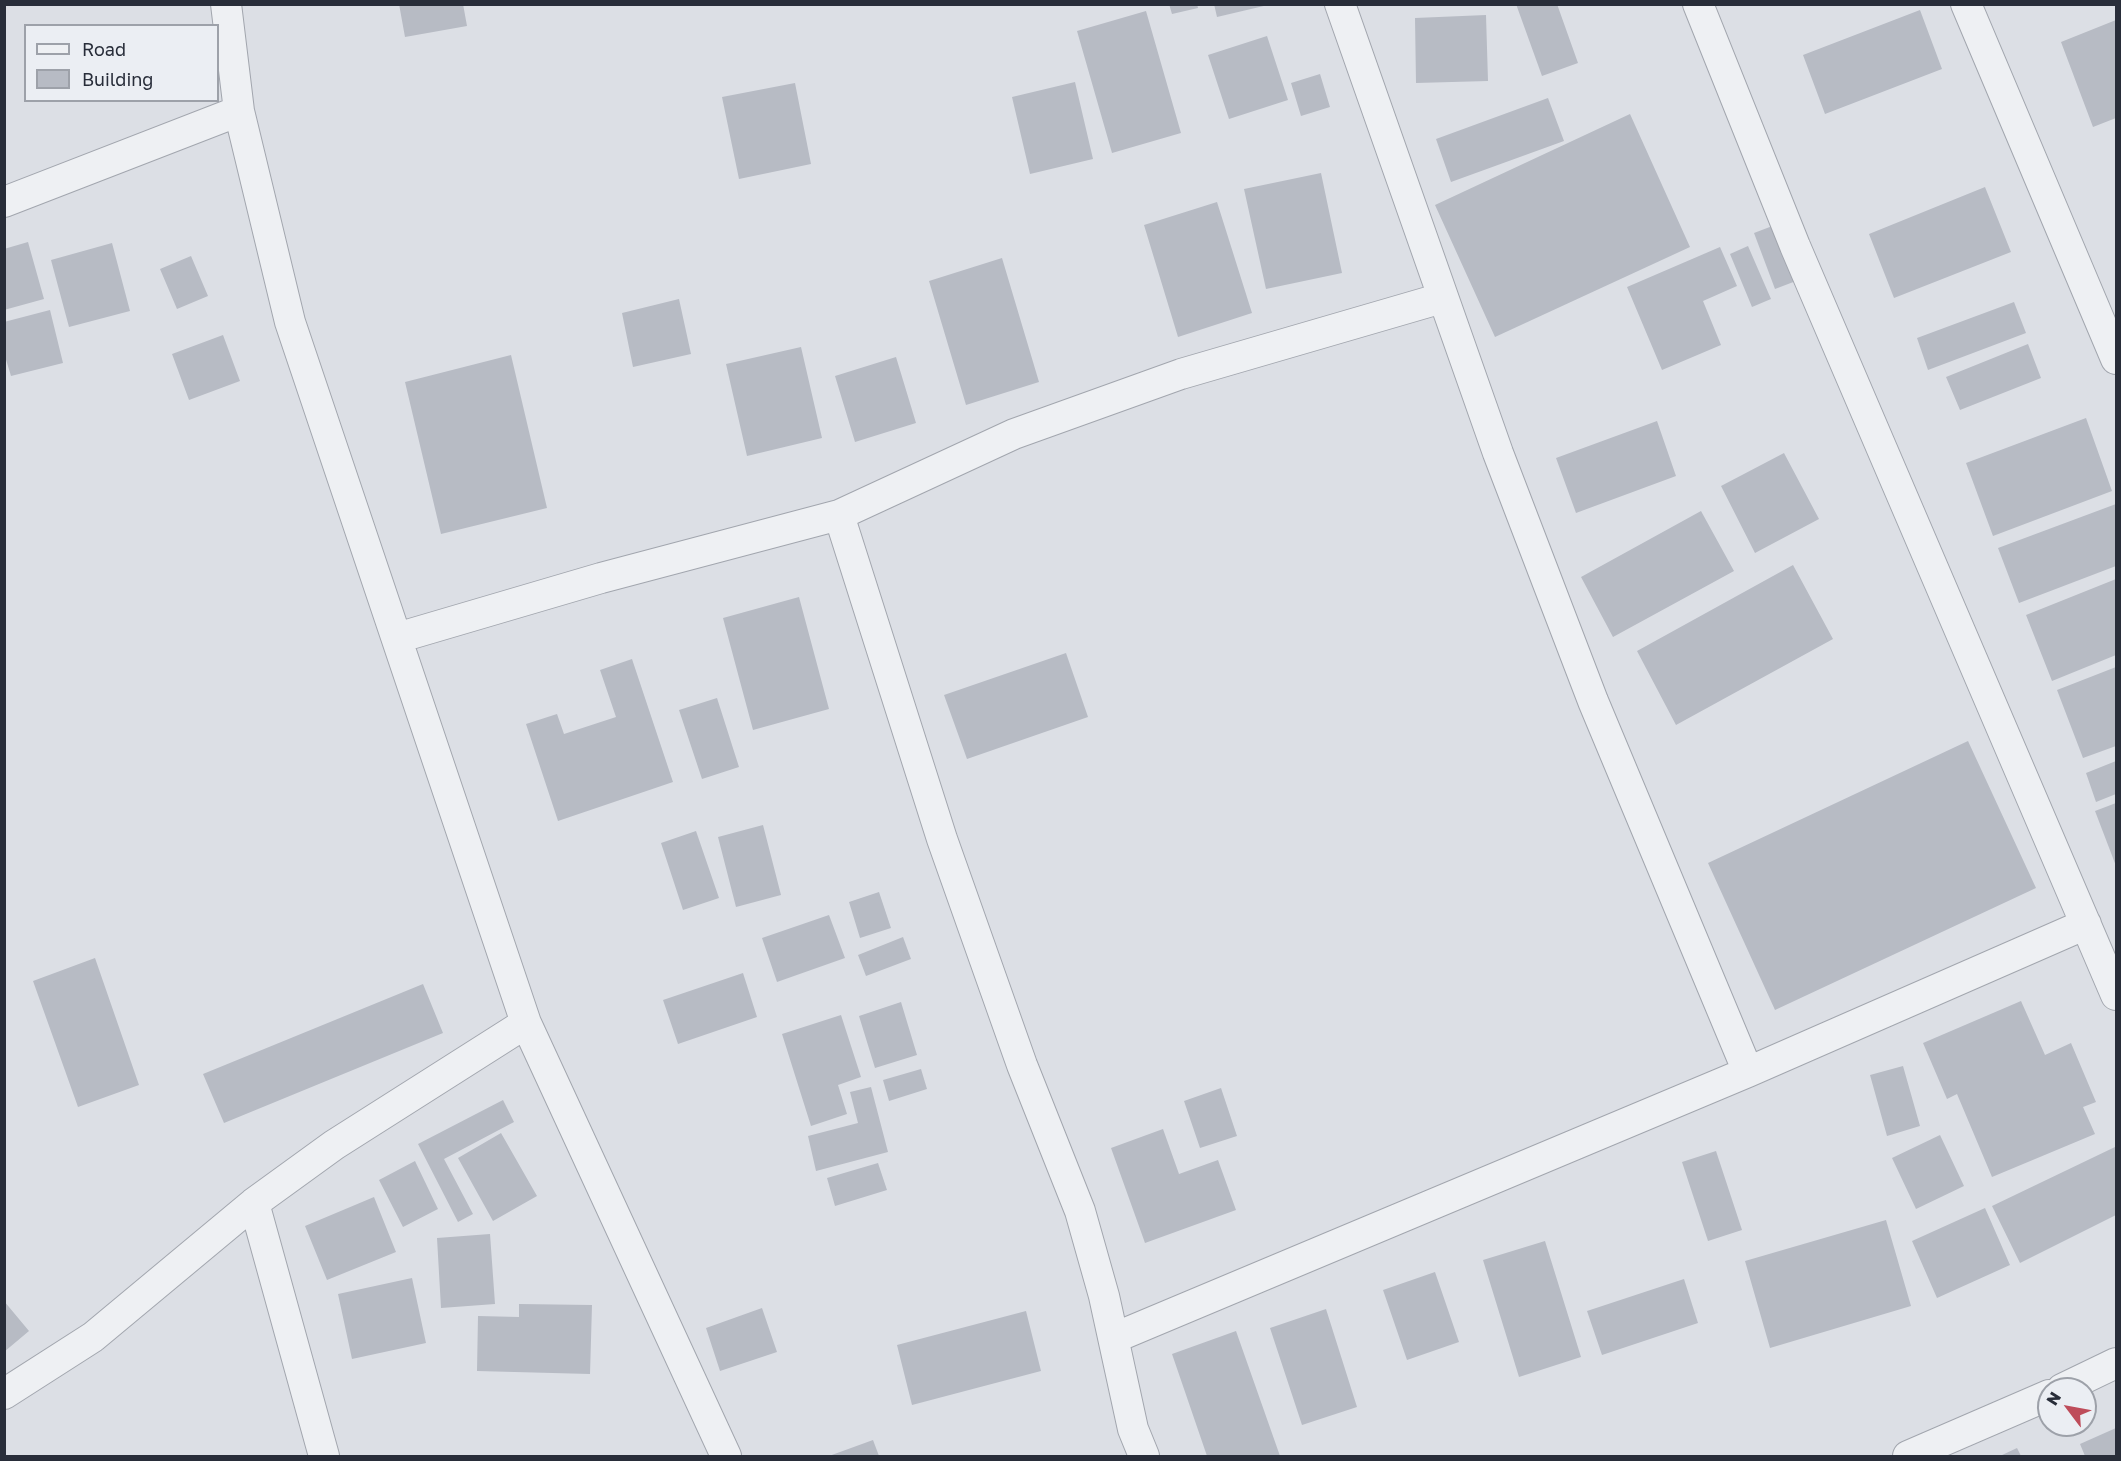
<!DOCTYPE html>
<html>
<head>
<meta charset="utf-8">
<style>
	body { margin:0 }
	#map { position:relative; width:2121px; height:1461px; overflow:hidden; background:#dcdfe5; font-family:"Golos Text",sans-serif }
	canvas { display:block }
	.frame { position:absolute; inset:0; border:6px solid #282d39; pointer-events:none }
	.legend { position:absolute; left:24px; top:24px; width:195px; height:78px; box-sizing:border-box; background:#ebeef3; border:2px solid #9da1a9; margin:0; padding:8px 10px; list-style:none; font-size:18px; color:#282d39 }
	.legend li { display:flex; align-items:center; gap:12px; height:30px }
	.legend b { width:30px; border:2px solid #9da1a9 }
	.north { position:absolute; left:2037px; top:1377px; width:60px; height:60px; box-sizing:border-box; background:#ebeef3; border:2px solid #9da1a9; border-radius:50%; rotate:302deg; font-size:16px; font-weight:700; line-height:24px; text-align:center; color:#282d39 }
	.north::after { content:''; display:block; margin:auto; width:21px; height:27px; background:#be4c5a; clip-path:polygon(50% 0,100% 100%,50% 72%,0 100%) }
</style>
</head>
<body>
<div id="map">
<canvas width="2121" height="1461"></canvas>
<div class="frame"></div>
<ul class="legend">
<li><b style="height:8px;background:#eef0f3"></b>Road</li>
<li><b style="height:16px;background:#b7bbc4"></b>Building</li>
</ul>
<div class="north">N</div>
</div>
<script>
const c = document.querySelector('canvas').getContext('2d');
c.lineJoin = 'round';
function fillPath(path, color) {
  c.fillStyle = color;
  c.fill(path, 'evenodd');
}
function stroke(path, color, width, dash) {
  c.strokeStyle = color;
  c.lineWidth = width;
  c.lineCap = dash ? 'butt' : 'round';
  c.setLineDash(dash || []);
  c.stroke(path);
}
fillPath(new Path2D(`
	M399 4H463L467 26 405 37Z
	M1169 4H1197L1198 8 1172 14Z
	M1214 4H1268V5L1217 17Z
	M1516 4H1557L1578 63 1542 76Z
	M1920 10 1942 69 1825 114 1803 55Z
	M1146 11 1181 133 1112 153 1077 31Z
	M1486 15 1488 81 1416 83 1415 18Z
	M2116 20V118L2093 127 2061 42Z
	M1267 36 1288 100 1229 119 1208 55Z
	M1320 74 1330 107 1301 116 1291 83Z
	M1075 82 1093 159 1030 174 1012 97Z
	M795 83 811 164 739 179 722 97Z
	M1548 98 1564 141 1451 182 1436 139Z
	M1630 114 1690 247 1495 337 1435 205Z
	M1321 173 1342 273 1266 289 1244 189Z
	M1985 187 2011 252 1894 298 1869 234Z
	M1217 202 1252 313 1178 337 1144 225Z
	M1775 225 1796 281 1775 289 1754 233Z
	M28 242 44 299 4 310V249Z
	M112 243 130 311 69 327 51 260Z
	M1748 246 1771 299 1752 307 1730 254Z
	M1720 247 1737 286 1703 301 1721 345 1662 370 1627 287Z
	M191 256 208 296 177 309 160 269Z
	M1002 258 1039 382 966 405 929 281Z
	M679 299 691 354 633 367 622 313Z
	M2014 302 2026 333 1928 370 1917 338Z
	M50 310 63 363 11 376 4 353V322Z
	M223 335 240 381 189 400 172 354Z
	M2028 344 2041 378 1960 410 1946 377Z
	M801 347 822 438 747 456 726 364Z
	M511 355 547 508 441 534 405 382Z
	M896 357 916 423 855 442 835 376Z
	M2086 418 2112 491 1993 536 1966 463Z
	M1657 421 1676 476 1576 513 1556 458Z
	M1784 453 1819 519 1755 553 1721 486Z
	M2116 504V566L2019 603 1998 548Z
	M1701 511 1734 571 1613 637 1581 577Z
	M1793 565 1833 639 1676 725 1637 651Z
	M2116 579V655L2052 681 2026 615Z
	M799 597 829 709 753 730 723 618Z
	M1066 653 1088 717 967 759 944 695Z
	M632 659 673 782 558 821 526 724 557 714 564 734 616 717 600 670Z
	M2116 667V746L2083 758 2057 690Z
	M717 698 739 767 702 779 679 710Z
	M1968 741 2036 888 1775 1010 1708 863Z
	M2116 761V794L2096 802 2086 773Z
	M2116 803V866L2095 811Z
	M763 825 781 895 736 907 718 837Z
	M696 831 719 898 683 910 661 843Z
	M879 892 891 928 860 938 849 902Z
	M829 915 845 958 777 982 762 938Z
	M903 937 911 959 866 976 858 955Z
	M95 958 139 1085 78 1107 33 981Z
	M743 973 757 1017 678 1044 663 1000Z
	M423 984 443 1033 224 1123 203 1074Z
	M2021 1001 2045 1055 2071 1043 2096 1102 2083 1107 2095 1134 1992 1177 1957 1094 1947 1099 1923 1043Z
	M901 1002 917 1055 875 1068 859 1016Z
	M841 1015 861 1077 838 1085 847 1114 811 1126 782 1034Z
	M1903 1066 1920 1126 1887 1136 1870 1075Z
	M921 1069 927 1089 889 1101 883 1080Z
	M871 1087 888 1152 816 1171 808 1136 858 1123 850 1092Z
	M1221 1088 1237 1136 1200 1148 1184 1101Z
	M503 1100 514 1122 444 1159 473 1214 458 1222 418 1144Z
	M1163 1129 1179 1174 1218 1160 1236 1210 1145 1243 1111 1148Z
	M501 1133 537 1196 493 1221 458 1158Z
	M1940 1135 1964 1186 1916 1209 1892 1158Z
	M2115 1147 2116 1215 2020 1263 1992 1206Z
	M1716 1151 1742 1230 1708 1241 1682 1162Z
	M415 1161 438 1209 403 1227 379 1180Z
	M878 1163 887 1190 835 1206 827 1178Z
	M374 1197 396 1252 327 1280 305 1226Z
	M1985 1208 2010 1265 1937 1298 1912 1241Z
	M1886 1220 1911 1306 1770 1348 1745 1261Z
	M490 1234 495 1304 441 1308 437 1238Z
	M1545 1241 1581 1357 1519 1377 1483 1260Z
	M1435 1272 1459 1342 1407 1360 1383 1290Z
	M412 1278 426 1343 352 1359 338 1294Z
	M1684 1279 1698 1323 1602 1355 1587 1311Z
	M4 1301 29 1331 4 1352Z
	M519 1304 592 1305 590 1374 477 1371 478 1316 519 1317Z
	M762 1308 777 1352 720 1371 706 1328Z
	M1326 1309 1357 1407 1302 1425 1270 1328Z
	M1026 1311 1041 1371 912 1405 897 1345Z
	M1236 1331 1280 1456H1207L1172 1354Z
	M2116 1428V1456H2085L2080 1444Z
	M873 1440 879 1456H829Z
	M2017 1448 2021 1456H2000Z`), '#b7bbc4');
const street = new Path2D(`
	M226 4 239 111 290 322 526 1023 726 1456
	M1340 4 1498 453 1593 701 1748 1072
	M1698 4 1795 246 2116 995
	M1966 4 2116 359
	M4 202 239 111
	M839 515 942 839 1022 1065 1080 1211 1104 1296 1133 1429 1144 1456
	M397 638 601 578 839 515 1014 434 1181 374 1442 298
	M254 1203 324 1456
	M1114 1338 1748 1072 2086 924
	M2062 1389 2116 1363
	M4 1394 93 1337 254 1203 334 1145 526 1023
	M1908 1456 2049 1395`);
stroke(street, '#a2a6ae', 32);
stroke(street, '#eef0f3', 30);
</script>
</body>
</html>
